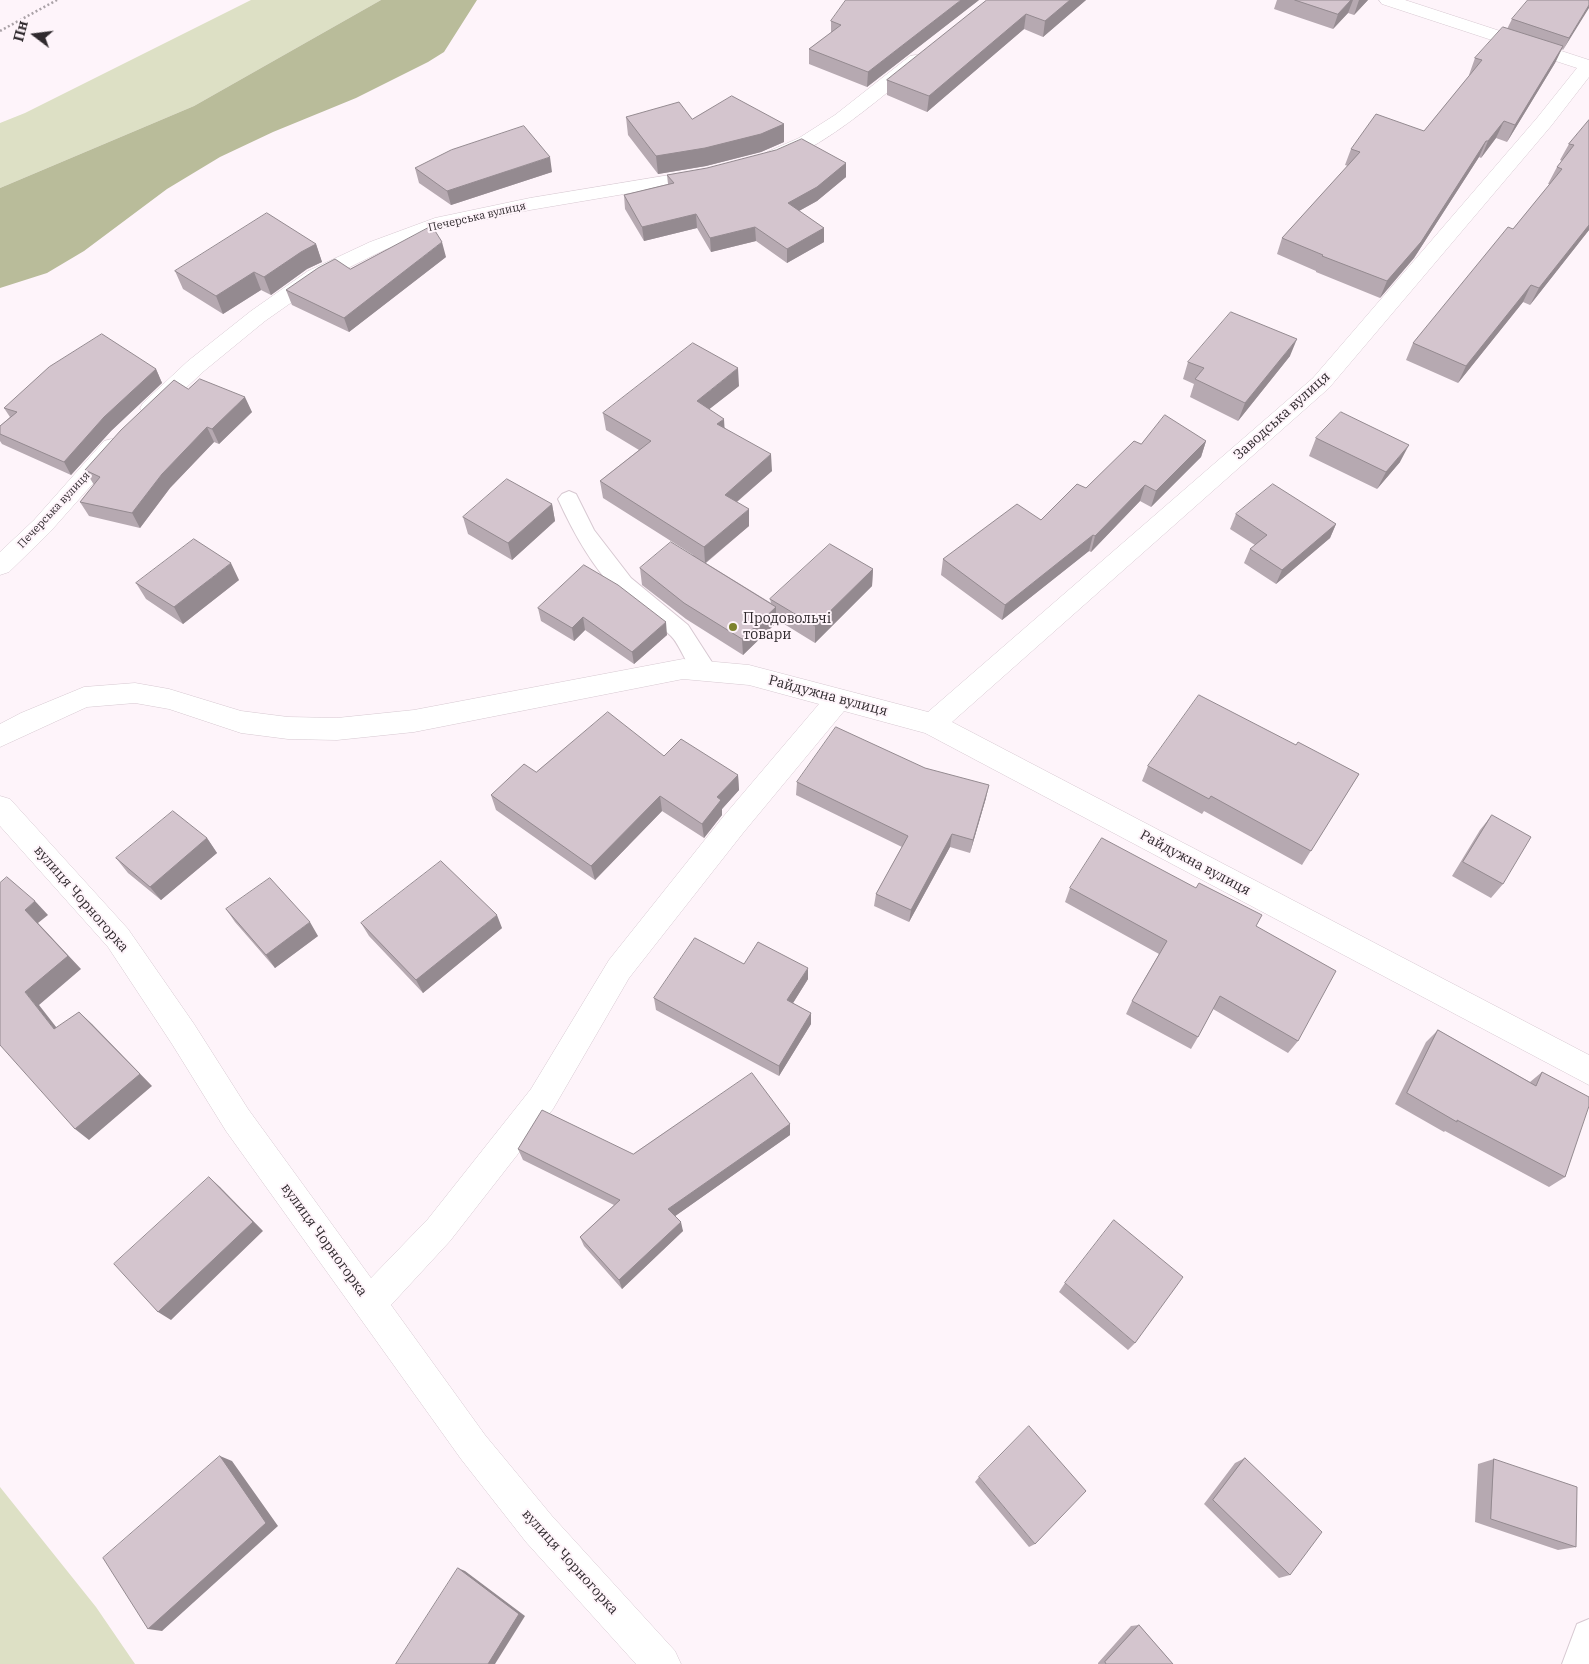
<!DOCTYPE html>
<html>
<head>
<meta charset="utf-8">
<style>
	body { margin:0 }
	#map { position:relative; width:1589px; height:1664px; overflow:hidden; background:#fef4fa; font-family:"IBM Plex Serif",serif }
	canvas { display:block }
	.north { position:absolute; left:10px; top:10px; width:50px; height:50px; -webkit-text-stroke:4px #fef4fa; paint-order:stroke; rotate:285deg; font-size:14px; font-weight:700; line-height:20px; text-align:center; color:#302a2e }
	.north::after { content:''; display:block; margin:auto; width:18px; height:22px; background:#302a2e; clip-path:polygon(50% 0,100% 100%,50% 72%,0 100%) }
</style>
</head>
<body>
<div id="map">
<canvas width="1589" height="1664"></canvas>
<div class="north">Пн</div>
</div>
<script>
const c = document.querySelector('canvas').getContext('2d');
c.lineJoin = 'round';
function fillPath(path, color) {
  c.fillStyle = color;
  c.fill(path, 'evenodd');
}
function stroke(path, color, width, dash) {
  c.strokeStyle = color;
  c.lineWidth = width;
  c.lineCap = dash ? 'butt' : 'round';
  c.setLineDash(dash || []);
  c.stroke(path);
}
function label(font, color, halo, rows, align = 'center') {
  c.font = font + ' "IBM Plex Serif",serif';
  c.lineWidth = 4;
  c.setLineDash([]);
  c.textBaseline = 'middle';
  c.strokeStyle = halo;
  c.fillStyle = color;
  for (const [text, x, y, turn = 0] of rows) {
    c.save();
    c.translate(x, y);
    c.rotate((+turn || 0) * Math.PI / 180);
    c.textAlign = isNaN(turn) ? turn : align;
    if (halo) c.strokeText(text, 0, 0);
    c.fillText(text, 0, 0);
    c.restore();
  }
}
fillPath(new Path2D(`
	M251 0H381L194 106 0 188V123L25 113Z
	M0 1487 96 1607 135 1664H0Z`), '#dde0c5');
fillPath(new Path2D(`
	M381 0H477L444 52 428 62 356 98 273 132 220 157 167 189 84 251 47 273 0 288V188L194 106Z`), '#b9bc9a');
const service = new Path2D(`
	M569 491 576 494 594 530 631 578 688 625 717 670 713 676C689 684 685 650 671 636 654 619 631 607 615 590 590 563 573 532 558 499L562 494Z
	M1589 1619V1664H1562L1577 1624Z`);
const minor = new Path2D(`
	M1379 0H1405L1589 60V77L1551 126 1329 388 952 722 1589 1055V1085L925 733 844 711 743 833 629 978 553 1109 450 1241 391 1305 485 1435 552 1516 675 1651 681 1664H636L526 1542 461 1459 226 1131 172 1044 108 947 0 826V796L10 799 128 929 194 1024 248 1109 371 1278 428 1219 531 1089 609 960 723 817 819 704 749 685 683 679 414 732 337 740 288 739 241 733 169 709 135 703 87 707 0 747V724L21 713 84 687 135 683 169 689 241 711 288 717 337 718 414 710 683 659 749 665 928 712 1313 378 1537 118 1577 68 1382 4Z
	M916 55 922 56 925 60 922 64C894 86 802 169 767 160L764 156 767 152 799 138 835 115 910 56Z
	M706 169 713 171 716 175 713 179 530 210 440 229 384 250 322 281 265 321 204 371 159 413 151 416 143 413 140 408 143 403 188 361 251 311 308 271 370 242 435 218 530 198Z
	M112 439 120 441 123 447 120 453 50 532 9 572 0 575V552L34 520 104 441Z`);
stroke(service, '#d7c8d1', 2);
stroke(minor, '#d7c8d1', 1);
stroke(new Path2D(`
	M0 31 57 0`), '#aaa2a7', 2.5, [2, 2.5]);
fillPath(service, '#fff');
fillPath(minor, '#fff');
fillPath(new Path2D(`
	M979 0 867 87 809 64V49L831 33V21Z
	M987 0H1086L1043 37 1024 29 927 112 887 95V80Z
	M1277 0H1368L1354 15 1348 13 1333 29 1274 9Z
	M1589 0 1563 50 1562 49 1555 63 1507 142 1496 138 1481 158 1479 157 1414 258 1380 298 1316 272V271L1277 254 1282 238 1348 166 1345 165 1351 149 1424 131 1470 75H1469L1475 58 1507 29 1512 19Z
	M626 117 692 119 784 124V142L761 152 706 166 658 174 628 135Z
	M1589 120V230L1530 305 1523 302 1458 383 1406 360 1413 343 1513 229 1550 184H1548L1557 167 1562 161 1560 160 1569 144Z
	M415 168 552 172 451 205 419 183Z
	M667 175 846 177 817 201 799 211 824 228V242L787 263 756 241 711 252 697 228 644 241 625 209 624 195 668 184Z
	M316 244 322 262 307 269 271 295 261 290 223 314 183 289 175 271Z
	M446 257 349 332 292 305 286 290 350 269Z
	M1290 356 1238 421 1190 397 1194 384 1183 379 1188 362Z
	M156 369 162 383 111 431 71 475 2 444 0 441V426L10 417 4 408Z
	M739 386 709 409 725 428 772 471 737 502 749 526 706 563 771 603 770 599 873 569 872 586 815 643 776 619V623L743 655 686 619 642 585 640 568 693 555 603 498 600 481 639 450 606 430 603 413Z
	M188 389 252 412 219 444 214 442 170 488 140 528 89 516 80 502 94 485 85 470Z
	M1316 438 1400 462 1377 489 1309 456Z
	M1206 441 1201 457 1151 507 1140 501 1091 552 1089 551 1002 620 941 575 943 559 1041 520 1086 488 1141 444Z
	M552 504 555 521 512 560 468 534 463 517Z
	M1236 514 1336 524 1330 538 1276 584 1244 563 1250 549 1255 545 1230 529Z
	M584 565 667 635 634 664 585 630 574 641 541 621 538 608Z
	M239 580 183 624 146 599 136 583Z
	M1296 745 1359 774 1302 865 1204 811 1202 814 1142 781 1148 766Z
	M664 756 738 775 739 790 722 809V815L704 838 662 811 595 880 496 810 491 795 536 772Z
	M797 782 986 798 970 853 950 847 909 922 874 906 876 894 902 847 796 795Z
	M1492 815 1503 884 1491 898 1452 876 1480 830Z
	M207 838 217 853 161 900 128 873 116 858Z
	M1070 888 1256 926 1298 1041 1288 1053 1213 1009 1198 1037 1191 1049 1126 1014 1132 1001 1159 954 1065 902Z
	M226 909 318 936 275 968 235 922Z
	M361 923 502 928 423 993 369 936Z
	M744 964 808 979 793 1003 811 1013V1024L779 1076 656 1010 654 998Z
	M1438 1030 1530 1082 1542 1072 1565 1177 1549 1187 1445 1131 1444 1132 1395 1104 1426 1042Z
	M790 1124V1135L675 1216 683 1231 622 1289 584 1246 580 1237 614 1205 523 1160 518 1149 633 1154Z
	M1065 1283 1135 1343 1128 1350 1059 1292Z
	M1245 1458 1290 1575 1279 1578 1204 1504 1235 1463Z
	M1494 1459 1576 1547 1558 1550 1475 1522 1478 1464Z
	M979 1477 1035 1544 1029 1547 975 1482Z
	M1139 1625 1173 1664H1098V1663L1131 1626Z`), '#b6a9b1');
fillPath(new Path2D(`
	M961 0H979L867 87 868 72Z
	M1070 0H1086L1043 37 1045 21Z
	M1351 0H1353L1348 13 1333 29 1338 14Z
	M1359 0H1368L1354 15Z
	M1589 5V8L1563 50 1569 38Z
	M1026 14 1024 29 927 112 929 96Z
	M1563 46 1555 63 1507 142 1515 125Z
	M1504 121 1496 138 1481 158 1488 141Z
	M784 124V142L761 152 706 166 658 174 656 156Z
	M1486 141 1479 157 1414 258 1380 298 1387 281Z
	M550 157 552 172 451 205 447 191Z
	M846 163V177L817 201 788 217V203Z
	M696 214 697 228 644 241 642 227Z
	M1589 225V230L1530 305 1539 288Z
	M755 227 756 241 711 252 710 238Z
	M824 228V242L787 263V249Z
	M442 242 446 257 349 332 344 318Z
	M316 244 322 262 307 269 271 295 264 277 301 252Z
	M254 272 261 290 223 314 216 296Z
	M1531 285 1523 302 1458 383 1466 366Z
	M1297 339 1290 356 1238 421 1245 403Z
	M738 368 739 386 698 418 697 401Z
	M156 369 162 383 111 431 71 475 64 462 104 417Z
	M245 397 252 412 219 444 212 429Z
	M724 419 725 436 717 424Z
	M207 427 214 442 170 488 140 528 132 513 162 474Z
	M1206 441 1201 457 1151 507 1156 491Z
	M1409 445 1400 462 1377 489 1386 472Z
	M771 454 772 471 726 511 725 495Z
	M1145 485 1140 501 1091 552 1095 536Z
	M552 504 555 521 512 560 508 543Z
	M749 509V526L705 563 704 547Z
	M1336 524 1330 538 1276 584 1282 570Z
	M1093 535 1089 551 1002 620 1005 605Z
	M231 563 239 580 183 624 174 607Z
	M873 569 872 586 815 643V626Z
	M776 607V623L743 655 742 639Z
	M583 617 585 630 574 641 572 628Z
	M666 622 667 635 634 664 632 652Z
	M738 775 739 790 722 809V815L704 838 702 824 717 797Z
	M989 785 986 798 970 853 973 840Z
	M660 796 662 811 595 880 591 866Z
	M952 834 950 847 909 922 911 910Z
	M207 838 217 853 161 900 150 887Z
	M35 901 48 915 38 923 81 969 39 1005 67 1041 54 1029 25 992V910Z
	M497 915 502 928 423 993 416 980Z
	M310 922 318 936 275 968 266 955Z
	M808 968V979L788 1011 787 1000Z
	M79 1012 92 1024 152 1086 89 1140 75 1129Z
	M811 1013V1024L779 1076V1066Z
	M790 1124V1135L671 1219 668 1209Z
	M209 1177 220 1187 263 1231 171 1320 158 1312Z
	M681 1222 683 1231 622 1289 619 1280Z
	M220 1456 232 1461 278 1526 162 1631 148 1629Z
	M458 1568 465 1571 525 1616 495 1664H488Z`), '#948a90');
const building = new Path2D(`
	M846 0H961L868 72 809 49 841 25 831 21Z
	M987 0H1070L1045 21 1026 14 929 96 887 80Z
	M1295 0H1351L1338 14Z
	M1528 0H1589V5L1569 38 1512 19Z
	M1503 27 1563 46 1515 125 1504 121 1488 141H1486L1421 242 1387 281 1322 256 1323 255 1282 238 1360 152 1351 149 1376 114 1424 131 1482 60 1475 58Z
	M732 96 784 124 761 134 705 148 656 156 626 117 679 102 692 119Z
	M1589 120V225L1539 288 1531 285 1466 366 1413 343 1508 227 1513 229 1562 169 1557 167 1574 145 1569 144Z
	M524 126 550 157 447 191 415 168 451 150Z
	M802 139 846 163 817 187 788 203 824 228 787 249 755 227 710 238 696 214 642 227 624 195 674 183 667 175 707 168 776 150Z
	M267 213 316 244 301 252 264 277 254 272 216 296 175 271Z
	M432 226 442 242 344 318 286 290 318 268 335 259 350 269Z
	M1231 312 1297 339 1245 403 1195 379 1204 368 1188 362Z
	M102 334 156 369 104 417 64 462 0 434V426L17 412 4 408 49 367Z
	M693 343 738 368 697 401 724 419 717 424 771 454 725 495 749 509 704 547 600 481 651 441 603 413Z
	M200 379 245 397 212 429 207 427 162 474 132 513 80 502 100 477 85 470 121 430 174 380 188 389Z
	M1341 412 1409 445 1386 472 1316 438Z
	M1165 415 1206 441 1156 491 1145 485 1095 536 1093 535 1005 605 943 559 1017 504 1041 520 1077 484 1086 488 1134 441 1141 444Z
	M507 479 552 504 508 543 463 517Z
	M1273 484 1336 524 1282 570 1250 549 1267 535 1236 514Z
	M194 539 231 563 174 607 136 583Z
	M671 542 776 607 742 639 684 603 640 568Z
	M830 544 873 569 815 626 770 599Z
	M584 565 618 585 666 622 632 652 583 617 572 628 538 608Z
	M1199 695 1296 745 1298 742 1359 774 1311 851 1211 796 1209 799 1148 766Z
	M608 712 664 756 681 739 738 775 717 797 721 800 702 824 660 796 591 866 491 795 524 764 536 772Z
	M836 727 925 768 989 785 973 840 952 834 911 910 876 894 908 836 797 782Z
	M173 811 207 838 150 887 116 858Z
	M1492 815 1531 837 1503 884 1463 862Z
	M1102 838 1196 888 1199 883 1262 915 1256 926 1336 971 1298 1041 1220 996 1198 1037 1132 1001 1167 941 1070 888Z
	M441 861 497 915 416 980 361 923Z
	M7 877 35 901 25 910 68 956 25 992 54 1029 79 1012 140 1074 75 1129 0 1045V883Z
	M270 878 310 922 266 955 226 909Z
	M695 938 744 964 758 942 808 968 787 1000 811 1013 779 1066 654 998Z
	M1438 1030 1536 1086 1542 1072 1589 1097V1106L1565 1177 1457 1120V1122L1407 1093Z
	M752 1073 790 1124 668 1209 681 1222 619 1280 580 1237 620 1200 518 1149 542 1110 633 1154Z
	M209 1177 253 1222 158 1312 114 1264Z
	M1114 1220 1183 1277 1135 1343 1065 1283Z
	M1029 1426 1086 1491 1035 1544 979 1477Z
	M220 1456 266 1523 148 1629 103 1558Z
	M1245 1458 1322 1532 1290 1575 1213 1500Z
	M1494 1459 1577 1487 1576 1547 1491 1519Z
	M458 1568 519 1614 488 1664H396Z
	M1139 1625 1173 1664H1106L1105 1662Z`);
fillPath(building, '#d4c5ce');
stroke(building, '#948a90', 1);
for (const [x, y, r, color] of [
	[733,627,5,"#7d822d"]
]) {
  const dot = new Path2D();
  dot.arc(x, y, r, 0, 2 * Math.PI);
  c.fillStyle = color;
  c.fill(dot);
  stroke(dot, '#fef4fa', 2);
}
label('11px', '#302a2e', '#fef4fa', [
	["Печерська вулиця",477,217,-13],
	["Печерська вулиця",54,510,-47]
]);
label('14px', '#302a2e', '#fef4fa', [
	["Заводська вулиця",1282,416,-42],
	["Райдужна вулиця",828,696,15],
	["Райдужна вулиця",1195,863,28],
	["вулиця Чорногорка",81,899,49],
	["вулиця Чорногорка",324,1240,54],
	["вулиця Чорногорка",570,1562,48]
]);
label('14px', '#302a2e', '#fef4fa', [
	["Продовольчі",743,619],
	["товари",743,635]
], 'left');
</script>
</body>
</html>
